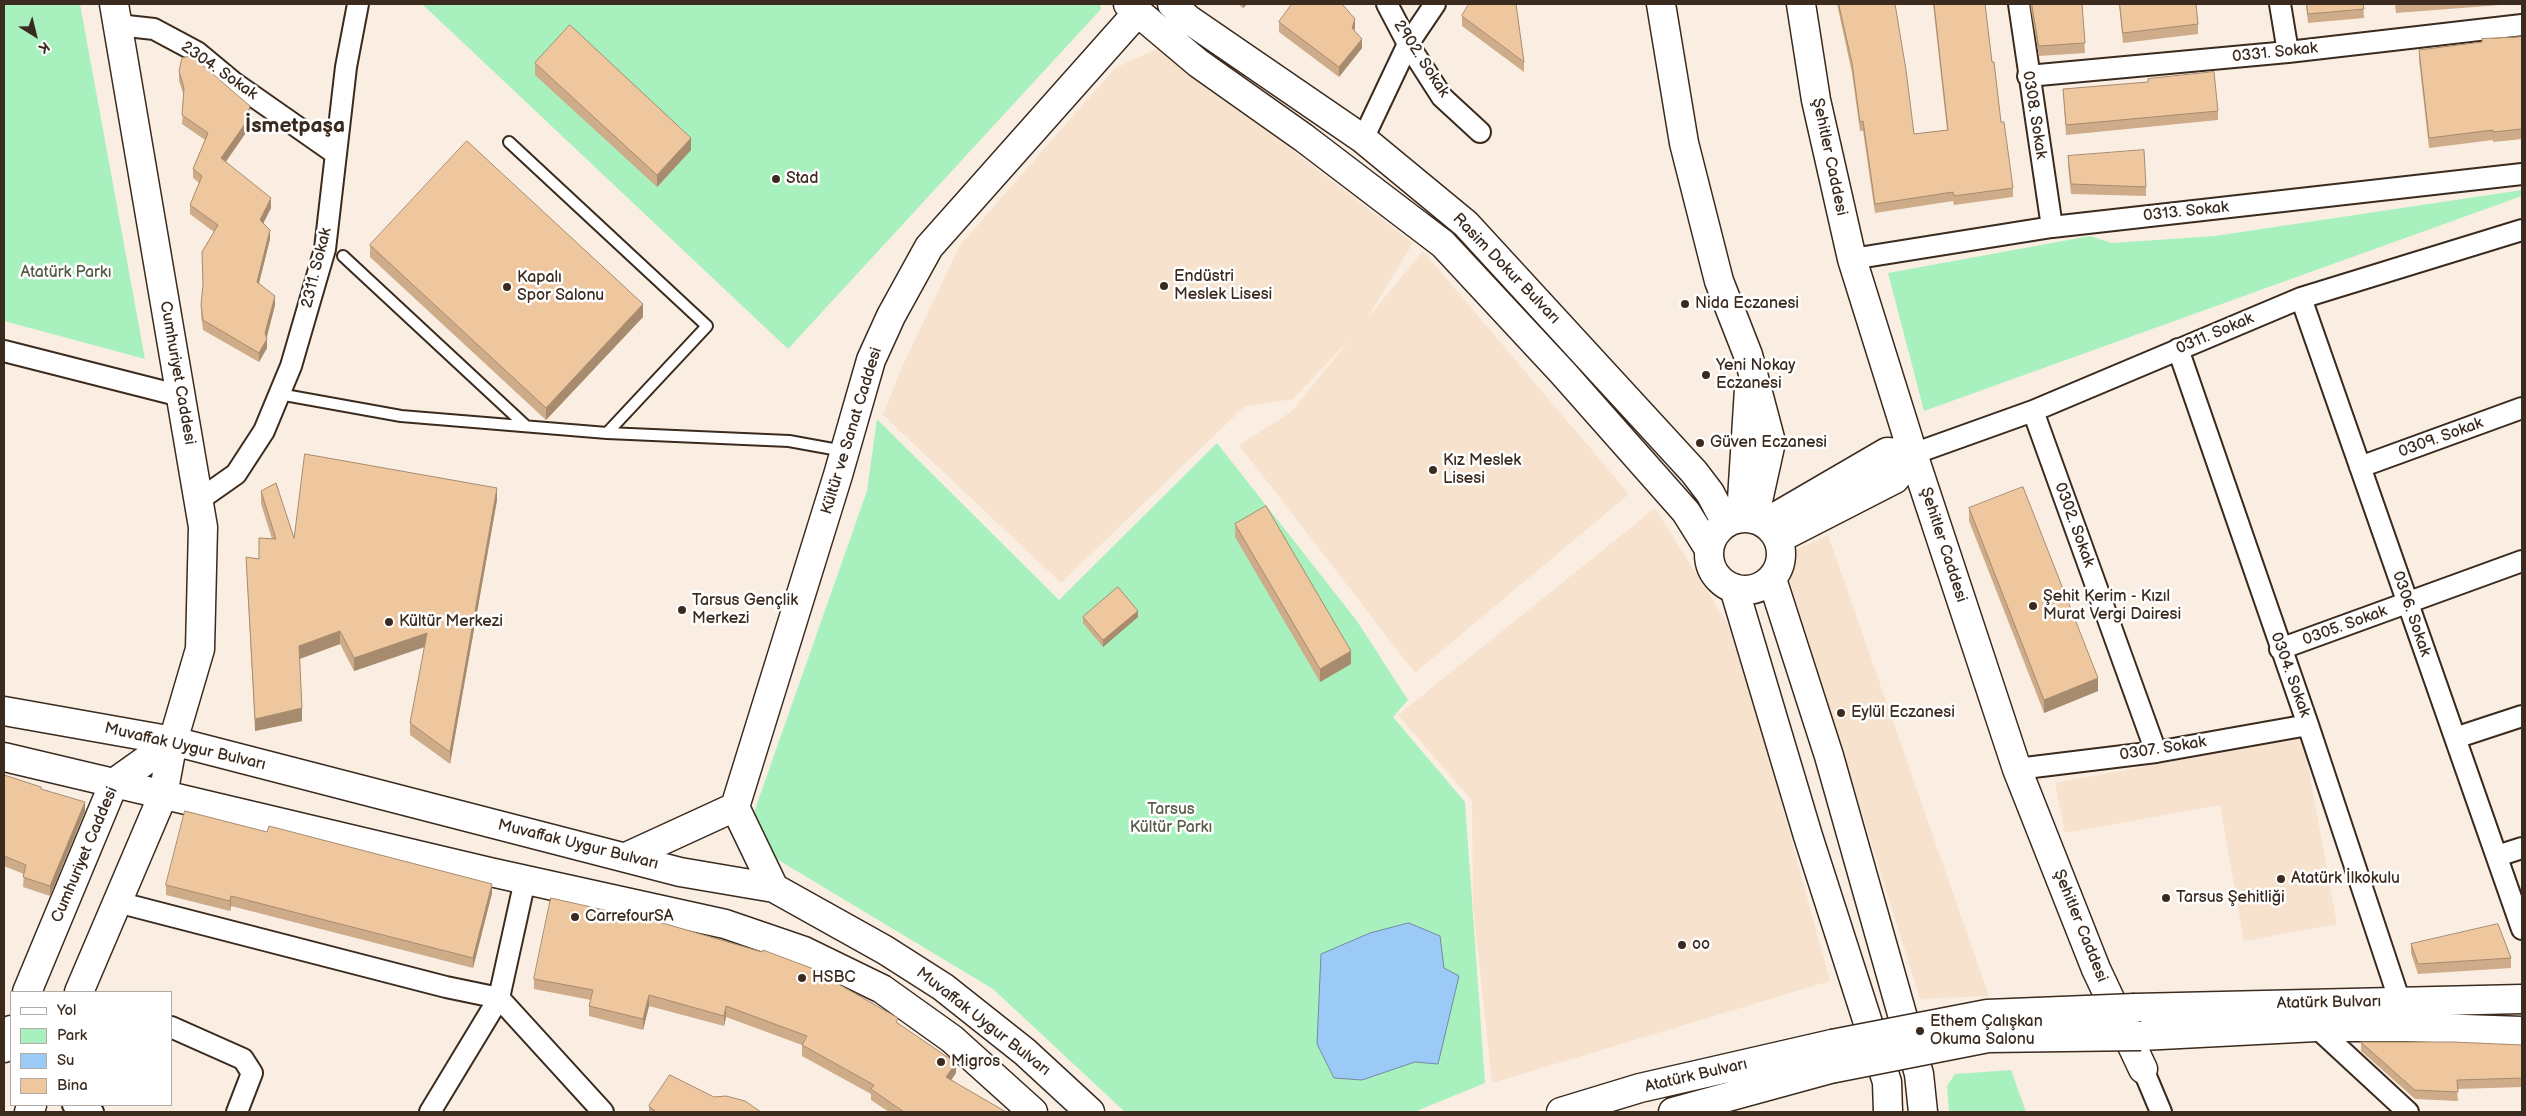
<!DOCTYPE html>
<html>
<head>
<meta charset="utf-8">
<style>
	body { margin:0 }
	#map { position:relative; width:2526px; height:1116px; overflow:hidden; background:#faeee2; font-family:"Balsamiq Sans",sans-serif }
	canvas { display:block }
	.frame { position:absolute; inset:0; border:5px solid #3b2a1e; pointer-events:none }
	.legend { position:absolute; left:10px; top:991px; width:162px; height:115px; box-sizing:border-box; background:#fff; border:1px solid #b1aaa5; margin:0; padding:6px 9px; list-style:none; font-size:15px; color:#3b2a1e }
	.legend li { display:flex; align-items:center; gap:10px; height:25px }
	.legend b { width:25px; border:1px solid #b1aaa5 }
	.north { position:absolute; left:10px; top:10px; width:50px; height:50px; -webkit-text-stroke:4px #fff; paint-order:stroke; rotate:144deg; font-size:14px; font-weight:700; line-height:20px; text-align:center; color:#3b2a1e }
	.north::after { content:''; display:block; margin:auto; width:18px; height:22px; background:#3b2a1e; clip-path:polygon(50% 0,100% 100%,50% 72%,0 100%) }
</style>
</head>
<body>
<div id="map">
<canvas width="2526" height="1116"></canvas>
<div class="frame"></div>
<ul class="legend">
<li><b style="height:6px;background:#fff"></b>Yol</li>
<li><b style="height:14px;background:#a8f1bf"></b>Park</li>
<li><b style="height:14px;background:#9ccaf7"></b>Su</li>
<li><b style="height:14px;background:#efc79f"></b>Bina</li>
</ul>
<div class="north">K</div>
</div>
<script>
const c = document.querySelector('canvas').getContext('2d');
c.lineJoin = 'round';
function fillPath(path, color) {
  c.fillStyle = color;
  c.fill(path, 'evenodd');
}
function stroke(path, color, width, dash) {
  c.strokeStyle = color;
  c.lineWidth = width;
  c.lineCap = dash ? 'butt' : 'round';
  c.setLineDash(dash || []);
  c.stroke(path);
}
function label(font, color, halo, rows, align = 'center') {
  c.font = font + ' "Balsamiq Sans",sans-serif';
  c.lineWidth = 5;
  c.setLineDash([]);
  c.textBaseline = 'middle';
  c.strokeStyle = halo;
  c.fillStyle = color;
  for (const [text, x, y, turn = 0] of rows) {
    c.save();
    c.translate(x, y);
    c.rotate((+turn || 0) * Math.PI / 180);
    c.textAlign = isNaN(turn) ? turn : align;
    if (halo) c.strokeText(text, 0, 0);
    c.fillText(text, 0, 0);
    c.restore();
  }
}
fillPath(new Path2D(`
	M1159 48 1413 243 1366 320 1423 251 1629 494 1415 673 1239 445 1291 412 1352 337 1293 399 1244 407 1061 583 883 415 903 365 960 245 1115 68Z
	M1655 508 1736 637 1830 981 1492 1083 1473 905 1472 801 1398 715Z
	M1828 535 1989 996 1920 999 1782 556Z
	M2303 737 2337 924 2244 941 2220 805 2065 833 2055 783Z`), '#f7e2ce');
fillPath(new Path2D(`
	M4 4H80L145 359 4 321Z
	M422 4H1100L1101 9 788 349Z
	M2522 190V196L1924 411 1888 273 2090 236 2112 243 2215 236Z
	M877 419 1059 600 1217 443 1357 621 1408 700 1393 717 1465 802 1485 1083 1414 1112H1125L993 989 770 855 753 815 867 491Z
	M2011 1070 2026 1112H1949L1947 1086 1955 1074Z`), '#a8f1bf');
const water = new Path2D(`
	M1409 923 1440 936 1444 968 1459 976 1438 1064 1415 1062 1362 1080 1334 1078 1317 1044 1321 954 1370 933Z`);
fillPath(water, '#9ccaf7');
stroke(water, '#758aa0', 1);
const lane = new Path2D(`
	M509 142 707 326 607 433
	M343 256 526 426
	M279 394 401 416 607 433 789 441 844 451`);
const street = new Path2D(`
	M1387 4 1408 44 1442 97 1480 132
	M2019 4 2052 227
	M2280 4 2288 52
	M118 25 154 29 197 52 233 82 336 154
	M2028 76 2288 52 2522 25
	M1363 139 1408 44 1435 4
	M1852 259 2052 227 2522 174
	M2301 298 2522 929
	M2178 349 2308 725 2400 1002
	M4 351 181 396
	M2033 411 2156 752
	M1913 454 2033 411 2301 298 2522 230
	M2360 467 2522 408
	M199 500 236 474 264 431 291 366 325 249 346 67 358 4
	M2280 649 2522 561
	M2455 738 2522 716
	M2017 769 2156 752 2308 725
	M2497 856 2522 848
	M117 902 446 987 499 998 603 1112
	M171 1027 243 1059 252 1073 237 1112
	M2316 1027 2408 1112
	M2143 1069 2161 1112
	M73 1105 93 1112
	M430 1112 499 998 525 880`);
const secondary = new Path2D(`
	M1128 4 1198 63 1304 138 1443 244 1563 373 1686 512 1709 549
	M1172 4 1188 19 1363 139 1466 224 1694 472 1710 493 1726 523
	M1661 4 1684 143 1719 281 1748 355 1771 442 1754 519
	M1801 4 1816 100 1852 259 1913 454 2017 769 2096 969 2143 1069
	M1741 516 1749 389
	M1709 554a36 36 0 1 1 72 0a36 36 0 1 1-72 0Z
	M1765 523 1887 452 1913 454
	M1778 539 1895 479 1913 454
	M1772 579 1829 756 1919 1074 1923 1112
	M1734 588 1808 836 1887 1082 1888 1112
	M4 711 173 741 680 872 774 888 885 950 943 987 1025 1052 1090 1112
	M4 757 490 872 725 924 804 951 882 989 952 1039 1033 1112
	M735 807 838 475 871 360 891 316 929 247 1137 13
	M735 807 774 888
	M626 857 735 807
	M27 992 114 783 173 741
	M79 992 163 795 173 741 200 649 203 527 114 4
	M2135 1008 2522 999
	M2141 1036 2316 1027H2406L2522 1031
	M4 1048 11 1030
	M29 1112 32 1105
	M1561 1112 1640 1088 1832 1044
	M1673 1112 1830 1069`);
stroke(lane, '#3b2a1e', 14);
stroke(street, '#3b2a1e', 24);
stroke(secondary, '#3b2a1e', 31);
stroke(lane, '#fff', 10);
stroke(street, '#fff', 20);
stroke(secondary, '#fff', 28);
const secondaryBridge = new Path2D(`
	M1832 1044 1987 1014 2135 1008
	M1830 1069 1988 1038 2141 1036`);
stroke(secondaryBridge, '#3b2a1e', 31, []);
stroke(secondaryBridge, '#fff', 28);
fillPath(new Path2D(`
	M1238 4H1247L1243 8Z
	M1837 4H1895L1914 134 1947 130 1933 4H1985L1992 62 2001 122 2013 188V197L1954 205 1953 201 1875 213 1863 131H1860L1852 73Z
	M2030 4H2082L2085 53 2039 56Z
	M2119 4H2196L2198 24V34L2123 43Z
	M2306 4H2363L2364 18 2308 23Z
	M2395 4H2513L2396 13Z
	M1462 16 1524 62V72L1462 26Z
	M1279 22 1355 28 1354 30 1362 48 1339 77 1279 32Z
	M2522 37V139L2493 142V140L2429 148 2419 60V50Z
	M535 63 691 150 657 187 535 75Z
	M179 71 250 116 245 134 226 162 271 208 263 223 270 239 259 283 275 305 267 337V348L259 362 203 330 201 315V305L203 287 202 252 214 232 190 214V205L199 183 193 178V169L205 140 182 124 184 96 179 81Z
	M2063 89 2218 111V120L2066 135Z
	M2068 156 2146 187V196L2071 194 2068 165Z
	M370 245 643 317 546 420 370 257Z
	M261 491 294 538 497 500 450 764 410 735V723L425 647 354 671 340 644 300 659 302 721 255 731 246 557 259 559 272 539 261 504Z
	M1969 508 2098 691 2044 713 1969 521Z
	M1235 524 1351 664 1320 682 1235 537Z
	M1083 617H1138L1103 647 1083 623Z
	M4 775 41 790 85 811 50 896 23 887 24 874 4 866Z
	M166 885 492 893 473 968 231 906 230 911 166 895Z
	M2411 944 2511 958V968L2418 974 2411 953Z
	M819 974 898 1023 956 1073 951 1080 1006 1112H889L871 1100V1094L802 1056V1045L726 1017 724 1026 649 1006 643 1030 589 1016V1006L591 1000 534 989V979Z
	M2361 1042 2522 1045V1087L2457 1089 2458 1101 2415 1099 2361 1051Z
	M714 1097 761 1112H649V1106Z`), '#ceab89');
fillPath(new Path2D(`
	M1243 4H1247L1243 8Z
	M1355 19V28L1352 38V28Z
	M1362 39V48L1339 77V67Z
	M250 106V116L245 134 221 168V158Z
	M691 138V150L657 187V175Z
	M271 198V208L260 230V220Z
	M270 230V239L257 291V282Z
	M275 296V305L265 343 267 339V348L259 362V353Z
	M643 304V317L546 420V408Z
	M497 488V500L450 764V752Z
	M1138 611V617L1103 647V640Z
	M340 631V644L299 659V646Z
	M427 633V646L354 671V658Z
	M1351 651V664L1320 682V669Z
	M2098 678V691L2044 713V700Z
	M302 708V721L255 731V719Z
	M85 802V811L50 896V886Z
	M492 884V893L473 968V958Z
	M231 896V906L230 911V901Z
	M649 995V1006L643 1030V1019Z
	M726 1006V1017L724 1026V1016Z
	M956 1063V1073L946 1088V1077Z`), '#a78b6f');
const building = new Path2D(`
	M1292 4H1342L1355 19 1352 28 1362 39 1339 67 1279 22Z
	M1469 4H1516L1524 62 1462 16Z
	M1839 4H1895L1906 70 1914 134 1948 130 1934 4H1985L1992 62H1994L2001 122H2004L2013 188 1954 196 1953 192 1875 204 1863 121 1860 122 1852 63Z
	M2032 4H2082L2085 43 2039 46Z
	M2120 4H2196L2198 24 2123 33Z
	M2307 4H2363L2364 9 2308 14Z
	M570 25 691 138 657 175 535 63Z
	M2522 37V129L2493 132V130L2429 138 2419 50 2482 42V39Z
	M192 56 250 106 245 124 221 158 271 198 260 220 270 230 257 282 275 296 265 333 267 339 259 353 203 320 201 305 203 284 202 252 218 225 190 205 202 176 193 169 208 133 182 115 184 88 179 71 182 58Z
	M2214 72 2218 111 2066 125 2063 89 2148 82V79Z
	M467 141 643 304 546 408 370 245Z
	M2144 150 2146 187 2071 184 2068 156Z
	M305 454 497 488 450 752 410 723 427 633 354 658 340 631 299 646 302 708 255 719 246 557 259 559V538L276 539 261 491 276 483 294 538Z
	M2023 487 2098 678 2044 700 1969 508Z
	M1266 506 1351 651 1320 669 1235 524Z
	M1118 587 1138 611 1103 640 1083 617Z
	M4 775 41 787V789L85 802 50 886 23 877 26 865 4 856Z
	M185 811 267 832 269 826 492 884 473 958 231 896 230 901 166 885Z
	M551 898 666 924 762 952 763 950 819 971V973L898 1018 896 1022 956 1063 946 1077 1006 1112H904L871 1089 874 1085 802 1045 807 1036 726 1006 724 1016 649 995 643 1019 589 1006 593 990 534 979Z
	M2498 924 2511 958 2418 964 2411 944Z
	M2361 1042H2453L2522 1045V1078L2457 1080 2458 1092 2415 1090Z
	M670 1075 714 1097 726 1096 745 1101 761 1112H656L649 1106Z`);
fillPath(building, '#efc79f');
stroke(building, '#a78b6f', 1);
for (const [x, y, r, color] of [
	[776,179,5,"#3b2a1e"],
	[1164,286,5,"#3b2a1e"],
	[507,287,5,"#3b2a1e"],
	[1685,304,5,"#3b2a1e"],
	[1706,375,5,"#3b2a1e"],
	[1700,443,5,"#3b2a1e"],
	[1433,470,5,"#3b2a1e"],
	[2033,606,5,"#3b2a1e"],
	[682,610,5,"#3b2a1e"],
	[389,622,5,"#3b2a1e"],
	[1841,713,5,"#3b2a1e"],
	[2281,879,5,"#3b2a1e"],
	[2166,898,5,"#3b2a1e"],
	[575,917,5,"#3b2a1e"],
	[1682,945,5,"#3b2a1e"],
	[802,978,5,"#3b2a1e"],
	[1920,1031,5,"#3b2a1e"],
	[941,1062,5,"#3b2a1e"]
]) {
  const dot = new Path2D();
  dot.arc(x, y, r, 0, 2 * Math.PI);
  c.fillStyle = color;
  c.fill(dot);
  stroke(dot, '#fff', 2);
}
label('16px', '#3b2a1e', '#fff', [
	["0331. Sokak",2275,53,-6],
	["2902. Sokak",1421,59,57],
	["2304. Sokak",219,71,35],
	["0308. Sokak",2034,115,81],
	["Şehitler Caddesi",1829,157,78],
	["0313. Sokak",2186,212,-6],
	["2311. Sokak",317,268,-76],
	["Rasim Dokur Bulvarı",1506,269,46],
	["0311. Sokak",2215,334,-23],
	["Cumhuriyet Caddesi",177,373,80],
	["Kültür ve Sanat Caddesi",852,431,-73],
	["0309. Sokak",2441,438,-20],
	["0302. Sokak",2074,525,70],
	["Şehitler Caddesi",1943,545,72],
	["0306. Sokak",2411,614,71],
	["0305. Sokak",2345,626,-20],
	["0304. Sokak",2290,675,70],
	["Muvaffak Uygur Bulvarı",185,747,13],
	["0307. Sokak",2163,749,-9],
	["Muvaffak Uygur Bulvarı",578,845,14],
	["Cumhuriyet Caddesi",85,855,-67],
	["Şehitler Caddesi",2080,926,68],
	["Atatürk Bulvarı",2329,1003,-1],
	["Muvaffak Uygur Bulvarı",983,1022,38],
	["Atatürk Bulvarı",1696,1076,-13]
]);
label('16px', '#3b2a1e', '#fff', [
	["Stad",786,179],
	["Endüstri",1174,277],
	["Meslek Lisesi",1174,295],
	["Kapalı",517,278],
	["Spor Salonu",517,296],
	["Nida Eczanesi",1695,304],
	["Yeni Nokay",1716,366],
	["Eczanesi",1716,384],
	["Güven Eczanesi",1710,443],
	["Kız Meslek",1443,461],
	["Lisesi",1443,479],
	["Şehit Kerim - Kızıl",2043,597],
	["Murat Vergi Dairesi",2043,615],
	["Tarsus Gençlik",692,601],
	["Merkezi",692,619],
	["Kültür Merkezi",399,622],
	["Eylül Eczanesi",1851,713],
	["Atatürk İlkokulu",2291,879],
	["Tarsus Şehitliği",2176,898],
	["CarrefourSA",585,917],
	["oo",1692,945],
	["HSBC",812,978],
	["Ethem Çalışkan",1930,1022],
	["Okuma Salonu",1930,1040],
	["Migros",951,1062]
], 'left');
label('16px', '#565c46', '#fff', [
	["Atatürk Parkı",66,273],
	["Tarsus",1171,810],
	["Kültür Parkı",1171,828]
]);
label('bold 21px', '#3b2a1e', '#fff', [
	["İsmetpaşa",295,127]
]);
</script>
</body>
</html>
